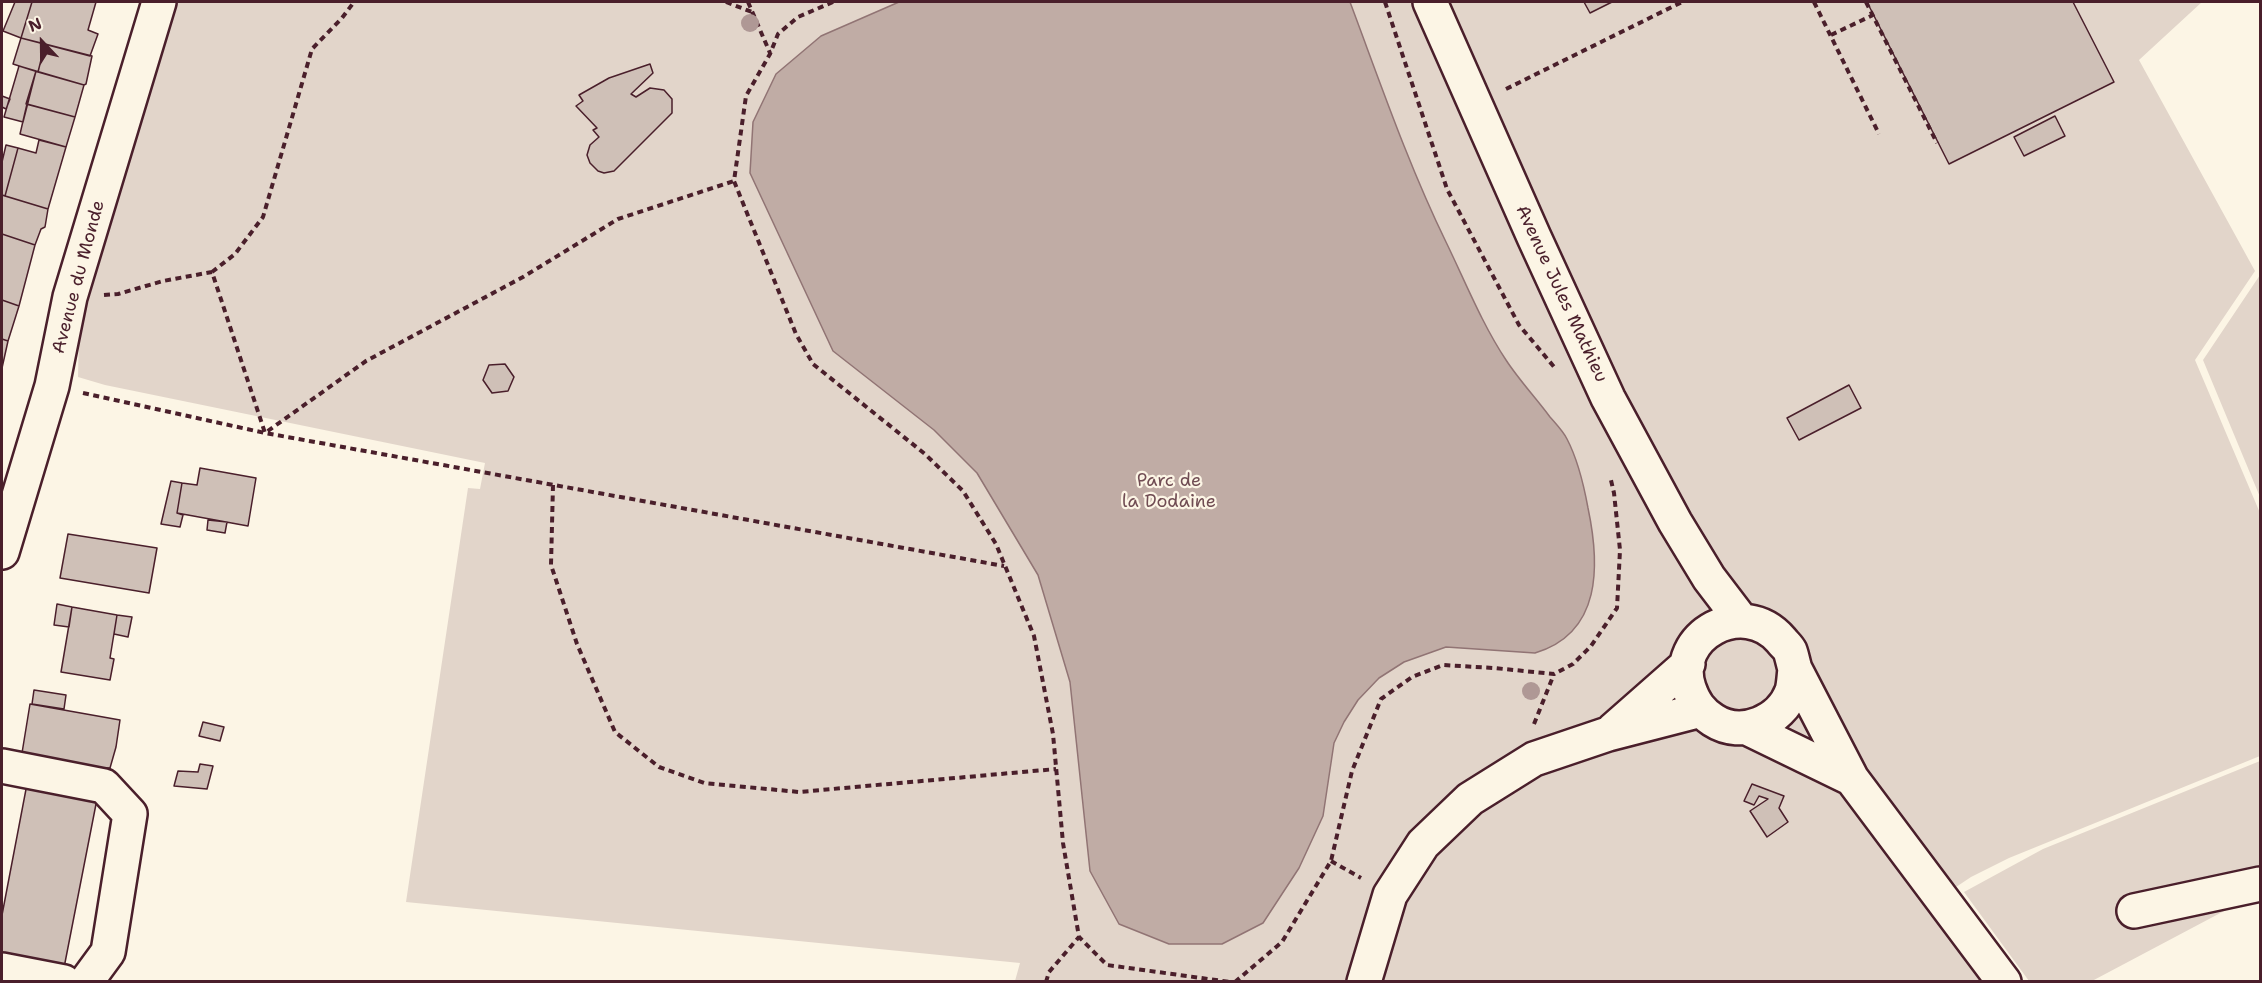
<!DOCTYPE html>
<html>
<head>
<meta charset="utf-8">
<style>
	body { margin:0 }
	#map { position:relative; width:2262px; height:983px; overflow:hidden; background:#fcf5e5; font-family:"Shantell Sans",sans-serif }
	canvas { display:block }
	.frame { position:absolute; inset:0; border:3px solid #4a1f2b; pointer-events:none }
	.north { position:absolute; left:12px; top:12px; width:60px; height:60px; -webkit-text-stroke:4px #fcf5e5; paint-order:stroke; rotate:338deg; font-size:16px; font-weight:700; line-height:24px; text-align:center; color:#4a1f2b }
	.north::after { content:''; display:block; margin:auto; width:21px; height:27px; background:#4a1f2b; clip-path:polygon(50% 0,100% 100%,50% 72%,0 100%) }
</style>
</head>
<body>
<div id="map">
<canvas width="2262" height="983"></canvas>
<div class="frame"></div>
<div class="north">N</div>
</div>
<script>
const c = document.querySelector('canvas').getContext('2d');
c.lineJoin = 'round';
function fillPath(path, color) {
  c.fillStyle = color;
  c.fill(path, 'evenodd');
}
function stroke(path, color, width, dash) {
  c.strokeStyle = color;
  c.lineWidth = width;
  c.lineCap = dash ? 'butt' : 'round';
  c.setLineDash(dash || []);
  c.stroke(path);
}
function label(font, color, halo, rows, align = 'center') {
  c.font = font + ' "Shantell Sans",sans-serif';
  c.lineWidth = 4.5;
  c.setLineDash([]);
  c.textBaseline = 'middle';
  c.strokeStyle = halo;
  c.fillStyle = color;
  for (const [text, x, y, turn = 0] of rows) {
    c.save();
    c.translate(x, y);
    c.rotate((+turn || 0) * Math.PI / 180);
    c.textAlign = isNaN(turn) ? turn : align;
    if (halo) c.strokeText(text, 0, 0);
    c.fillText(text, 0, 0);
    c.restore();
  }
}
fillPath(new Path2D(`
	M177 2H2202L2139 60 2255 271 2195 360 2260 513V756L2009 858 1971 877 1953 889 2020 981H1015L1020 963 406 902 468 488 480 489 485 463 105 385 78 377 79 333Z
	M2260 275V497L2203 360Z
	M2260 761V892L2092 981H2029L1964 892 2043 849Z`), '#e2d5ca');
const water = new Path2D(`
	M899 2H1350C1380 82 1408 164 1446 242 1465 281 1482 324 1506 360 1519 380 1536 398 1550 417 1556 424 1563 431 1567 439 1578 460 1584 486 1588 508 1600 565 1602 633 1535 653L1446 647 1404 662 1379 678 1358 700 1344 722 1334 743 1323 816 1299 868 1263 923 1222 944H1169L1119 924 1090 871 1070 682 1038 575 977 473 934 430 833 351 750 173 753 122 776 74 821 36Z`);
fillPath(water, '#c0aca5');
stroke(water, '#917474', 1.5);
const building = new Path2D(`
	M15 2H32L21 38 3 31Z
	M32 2H96L88 30 98 34 90 56 21 38Z
	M1584 2H1612L1590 13Z
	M1867 2H2073L2114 82 1949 164Z
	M21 38 45 44 38 72 13 64Z
	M45 44 92 56 86 84 84 85 38 72Z
	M650 64 653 73 631 94 636 97 650 88 664 90 672 99V113L614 171 604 173 598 171 590 163 587 155 590 145 599 137 593 130 597 128 576 106 583 101 579 95 609 78Z
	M19 66 36 71 23 122 4 117Z
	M36 71 84 85 75 117 26 104Z
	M2 96 10 99 6 109 2 107Z
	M27 104 75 117 66 147 20 134Z
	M2055 116 2065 136 2024 156 2014 137Z
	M39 140 66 147 48 209 5 196 18 148 36 153Z
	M6 145 18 148 5 196 2 195V162Z
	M2 195 48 209 45 227 41 229 35 245 2 234Z
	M2 234 35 245 19 306 2 300Z
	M2 300 19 306 8 341 2 339Z
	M2 339 8 341 2 368Z
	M505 364 514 377 508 391 492 393 483 380 489 365Z
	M1849 385 1861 408 1799 440 1787 418Z
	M200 468 256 478 248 526 177 513 182 483 197 485Z
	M171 481 182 483 177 513 183 515 180 527 161 524Z
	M208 520 227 522 225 533 207 530Z
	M68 534 157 548 149 593 60 578Z
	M57 604 72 607 69 627 54 625Z
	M72 607 117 615 110 658 114 659 110 680 61 672Z
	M117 615 132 617 128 637 114 634Z
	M34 690 66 695 64 709 32 704Z
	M30 704 120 720 116 747 110 768H97L22 753Z
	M203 722 224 727 220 741 199 736Z
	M200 764 213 766 207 789 174 786 178 771 198 772Z
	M27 784 97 799 62 978 2 966V915Z
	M1752 784 1784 796 1779 808 1788 822 1767 837 1750 811 1768 799 1759 796 1754 805 1744 801Z`);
fillPath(building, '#cfc0b7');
stroke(building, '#4a1f2b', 1.5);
const minor = new Path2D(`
	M1430 2 1534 237 1608 398 1675 522 1709 578 1741 620
	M2 552 52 386 70 297 159 2
	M1795 669C1794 676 1794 684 1792 691 1781 721 1742 739 1713 720 1701 712 1694 703 1689 688 1671 636 1743 596 1781 640 1784 644 1788 647 1790 651 1792 656 1793 663 1795 669L1852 779 2004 982
	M1747 728 1852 779
	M1613 730 1688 664
	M2 766 104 786 130 814 108 952 86 982
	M2134 911 2260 884
	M2 970 64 982
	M1364 982 1390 895 1423 844 1470 799 1534 759 1608 734 1701 710`);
stroke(minor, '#4a1f2b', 38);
stroke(new Path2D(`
	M726 2 752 12
	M748 2 770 53
	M833 2 798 17 778 34 770 54 746 96 734 181 796 334 813 364 925 454 963 491 996 544 1034 636 1053 734 1063 843 1079 937 1107 965 1230 982
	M1385 2 1447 189 1519 325 1555 368
	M1814 2 1879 134
	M1866 2 1937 143
	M1831 35 1873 15
	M1506 89 1682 2
	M212 272 235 254 263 217 312 49 342 18 354 2
	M104 295 118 294 163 281 212 272 265 433 366 361 523 277 618 219 734 181
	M83 393 265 433 1004 566
	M553 485 551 565 577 644 615 732 659 767 704 783 799 792 1056 769
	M1534 724 1554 674
	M1331 861 1361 878
	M1046 982 1049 972 1079 937
	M1235 982 1282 942 1331 861 1352 771 1381 699 1412 677 1443 665 1494 668 1554 674 1573 664 1591 646 1617 608 1620 550 1614 493 1610 476`), '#4a1f2b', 4, [6, 4.5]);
stroke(minor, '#fcf5e5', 33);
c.fillStyle = '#af9895';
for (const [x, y] of [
	[750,23],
	[1531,691]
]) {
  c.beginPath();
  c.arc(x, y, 9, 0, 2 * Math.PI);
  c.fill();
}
label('18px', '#4a1f2b', '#fcf5e5', [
	["Avenue du Monde",79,277,-75],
	["Avenue Jules Mathieu",1561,294,65]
]);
label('18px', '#704c53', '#fcf5e5', [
	["Parc de",1169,481],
	["la Dodaine",1169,502]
]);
</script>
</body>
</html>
